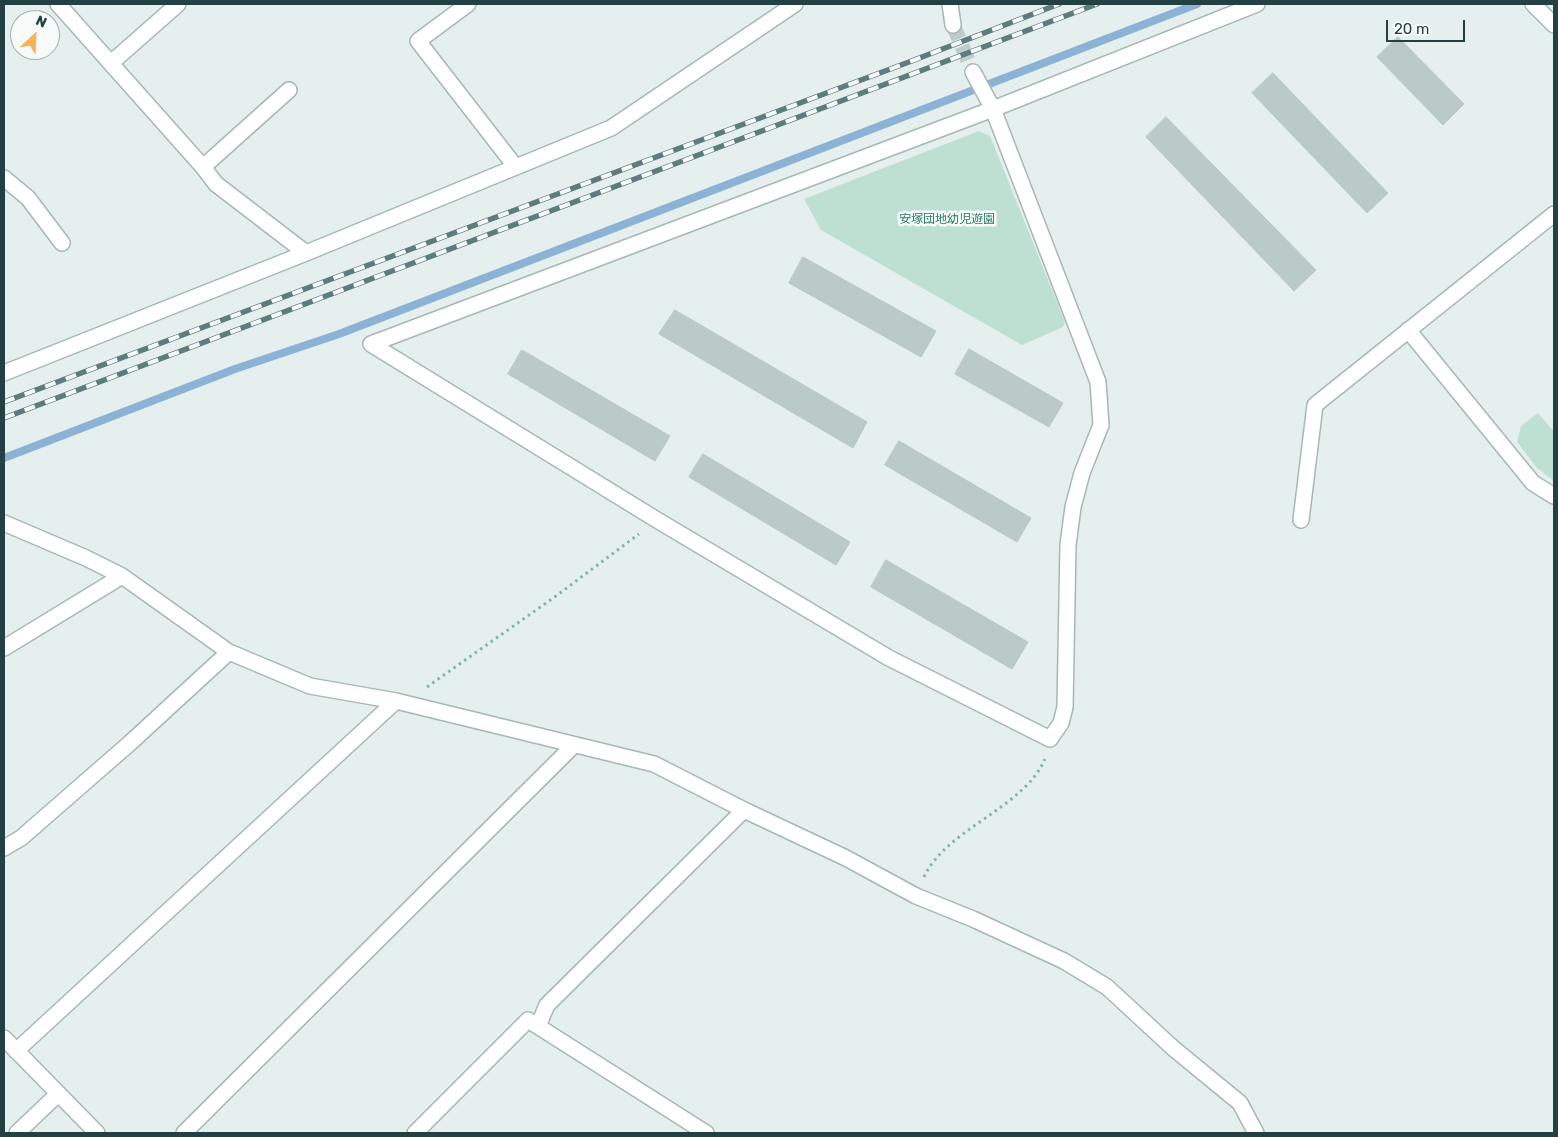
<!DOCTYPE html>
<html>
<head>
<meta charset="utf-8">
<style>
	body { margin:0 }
	#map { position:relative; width:1558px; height:1137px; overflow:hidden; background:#e5efed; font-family:Rubik,sans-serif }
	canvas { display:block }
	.frame { position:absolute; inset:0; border:5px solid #234142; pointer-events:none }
	.north { position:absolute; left:10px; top:10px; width:50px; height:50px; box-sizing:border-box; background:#f6fbfa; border:1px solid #a2b1b0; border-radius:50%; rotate:25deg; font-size:14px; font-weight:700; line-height:20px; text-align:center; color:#234142 }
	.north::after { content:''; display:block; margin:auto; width:18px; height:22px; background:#f7b25b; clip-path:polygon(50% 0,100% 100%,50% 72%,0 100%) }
	.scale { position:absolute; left:1386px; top:20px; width:79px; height:22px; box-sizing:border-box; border:2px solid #234142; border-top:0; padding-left:6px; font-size:15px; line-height:18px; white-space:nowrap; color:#234142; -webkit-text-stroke:4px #f6fbfa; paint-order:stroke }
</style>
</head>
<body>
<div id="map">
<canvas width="1558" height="1137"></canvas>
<div class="frame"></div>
<div class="north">N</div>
<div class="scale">20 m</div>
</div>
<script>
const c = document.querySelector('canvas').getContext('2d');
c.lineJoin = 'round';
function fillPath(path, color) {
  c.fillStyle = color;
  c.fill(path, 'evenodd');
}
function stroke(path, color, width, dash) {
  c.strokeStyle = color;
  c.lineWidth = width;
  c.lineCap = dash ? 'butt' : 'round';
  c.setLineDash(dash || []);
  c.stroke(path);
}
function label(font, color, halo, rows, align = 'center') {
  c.font = font + ' Rubik,"Noto Sans JP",sans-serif';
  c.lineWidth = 5;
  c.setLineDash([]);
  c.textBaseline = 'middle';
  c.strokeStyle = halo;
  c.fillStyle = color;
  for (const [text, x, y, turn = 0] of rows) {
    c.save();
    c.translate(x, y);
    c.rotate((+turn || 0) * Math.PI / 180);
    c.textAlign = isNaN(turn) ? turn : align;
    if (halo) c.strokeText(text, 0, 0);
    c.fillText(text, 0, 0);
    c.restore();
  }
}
fillPath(new Path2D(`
	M979 131 990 136 1065 322 1063 327 1022 345 821 230 804 199Z
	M1538 413 1554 432V481L1537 468 1517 442 1521 426Z`), '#bee0d2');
stroke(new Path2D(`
	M4 458 235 369 339 334 1197 4`), '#8cb3d5', 8);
const building = new Path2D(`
	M1398 37 1464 104 1443 125 1377 57Z
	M1273 73 1388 193 1367 213 1252 93Z
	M1166 117 1316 270 1294 291 1146 137Z
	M803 257 936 331 921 357 789 283Z
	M675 310 867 422 853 448 659 334Z
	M969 349 1063 403 1049 427 955 374Z
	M522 350 670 436 655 461 508 374Z
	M899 441 1031 518 1017 542 885 465Z
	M703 454 850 542 836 565 689 477Z
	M886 560 1028 642 1012 669 871 587Z`);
fillPath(building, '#bacac8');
stroke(building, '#b7c9c7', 1);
stroke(new Path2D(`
	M953 25 973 72`), '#becccb', 15, [15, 8]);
const street = new Path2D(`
	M58 4 203 167 216 184 306 253
	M468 4 418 41 515 166
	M950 4 953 25
	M111 63 178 4
	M973 72 993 109 1098 382 1101 425 1082 473 1073 507 1068 545 1065 707 1061 723 1050 739 889 658 657 520 371 344 993 109 1257 4
	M203 167 289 90
	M4 178 28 198 62 243
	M1408 330 1533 483 1554 496
	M4 373 306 253 611 128 795 4
	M1301 520 1315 405 1554 214
	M4 523 86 558 122 576
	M4 648 122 576 229 652 310 686 396 701 654 764 744 810 846 858 916 896 973 919 1064 961 1107 987 1173 1048 1240 1103 1256 1133
	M4 848 21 838 130 743 229 652
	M538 1026 547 1005 744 810
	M4 1038 97 1133
	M16 1051 396 701
	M17 1133 58 1094
	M184 1133 574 745
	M415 1133 528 1020 706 1133`);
const secondary = new Path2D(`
	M1533 4 1554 25`);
stroke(street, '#a7b7b6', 18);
stroke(secondary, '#a3bbba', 18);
stroke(new Path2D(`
	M427 687 556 596 639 534
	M924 877C947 828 1023 809 1045 759`), '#84b3b3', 3, [2.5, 4]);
stroke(street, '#fff', 15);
stroke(secondary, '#fff', 15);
const rail = new Path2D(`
	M4 402 909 62 1059 4
	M4 418 1097 4`);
stroke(rail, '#5e7c7d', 5.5);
stroke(rail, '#f6fbfa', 4, [11]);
label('12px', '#2b7b63', '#f6fbfa', [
	["安塚団地幼児遊園",947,220]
]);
</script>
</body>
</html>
